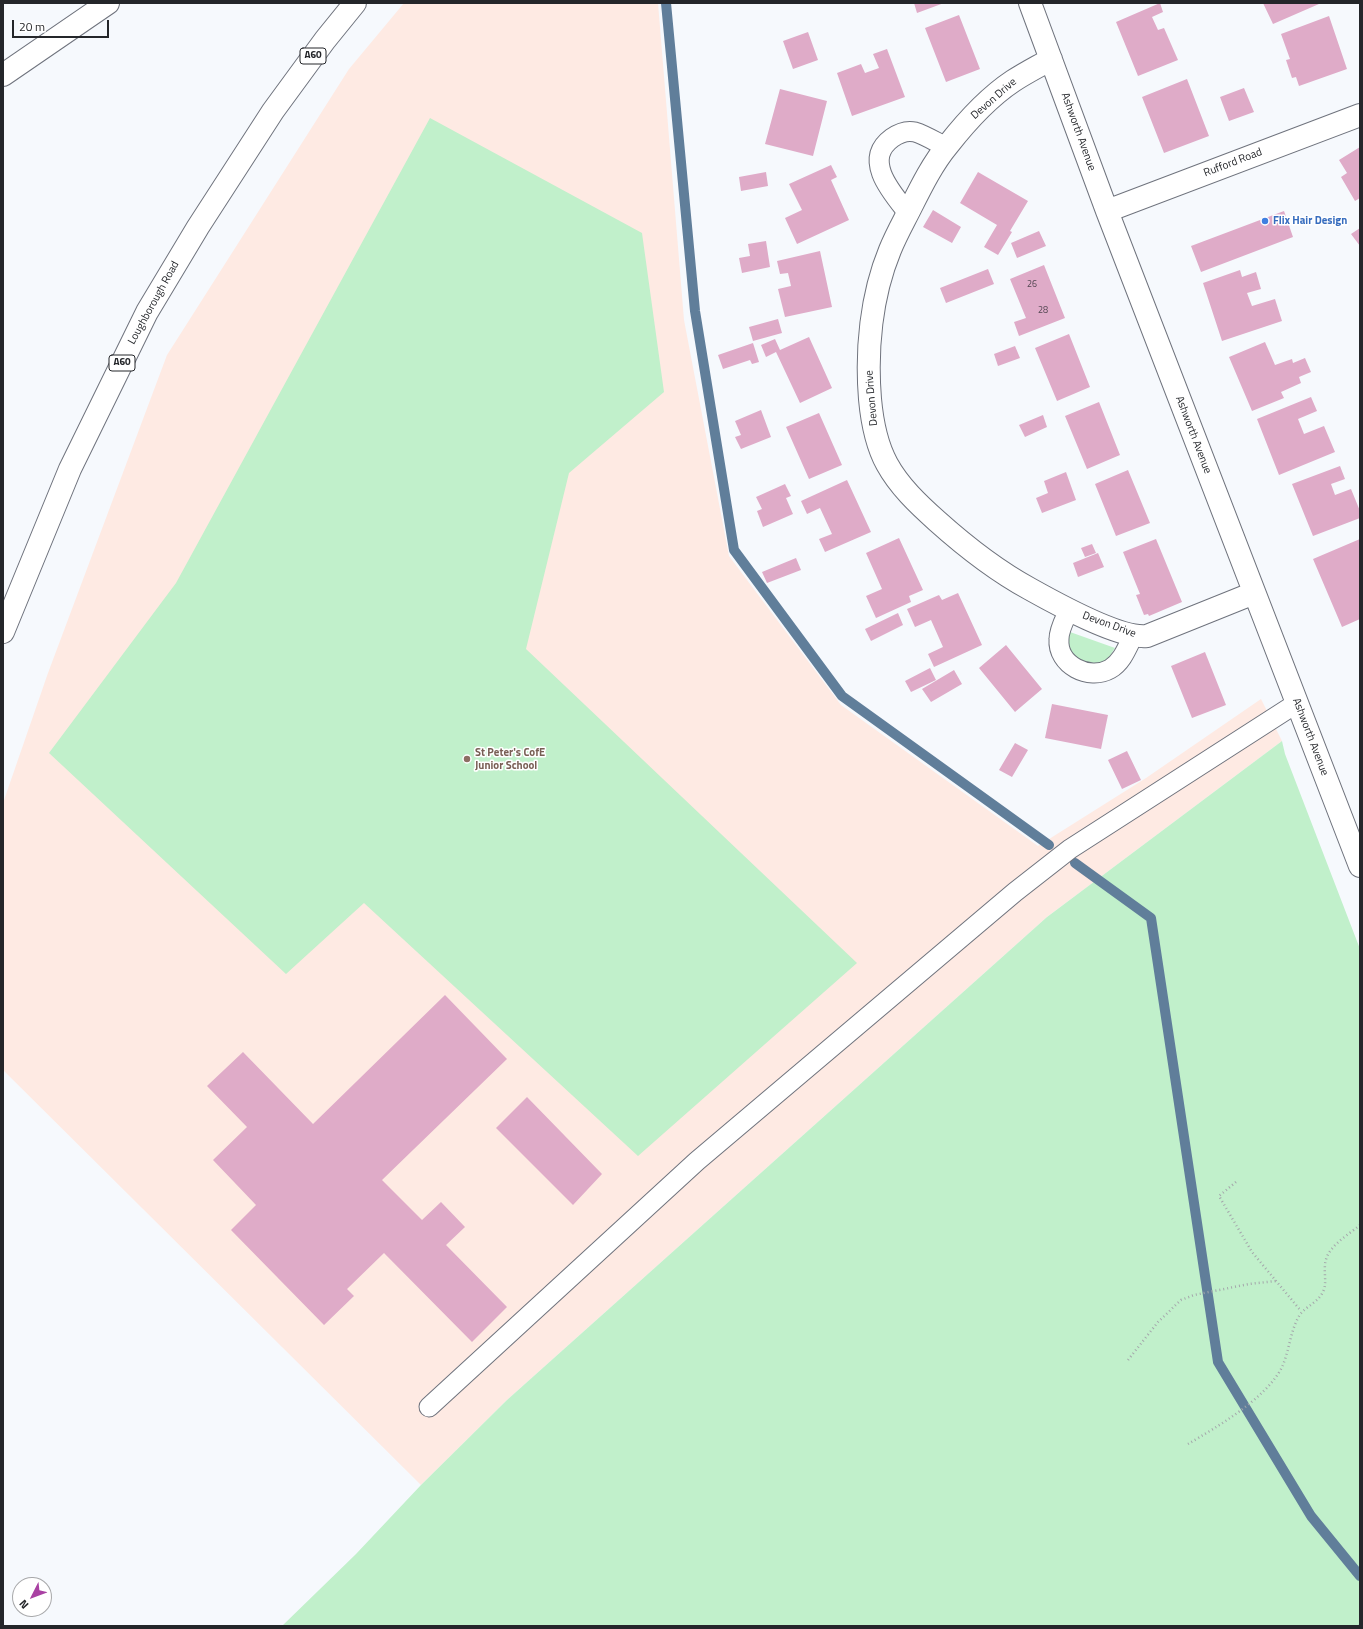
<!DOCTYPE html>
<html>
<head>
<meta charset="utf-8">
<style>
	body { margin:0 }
	#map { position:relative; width:1363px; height:1629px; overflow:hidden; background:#f6f9fd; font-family:"Titillium Web",sans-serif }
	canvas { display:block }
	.frame { position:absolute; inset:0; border:4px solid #24262a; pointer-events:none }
	.north { position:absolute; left:12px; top:1577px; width:40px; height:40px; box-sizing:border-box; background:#fff; border:1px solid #a7a8aa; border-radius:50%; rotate:228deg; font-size:11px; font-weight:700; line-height:16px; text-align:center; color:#24262a }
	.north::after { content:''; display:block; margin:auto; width:14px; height:18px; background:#a941a3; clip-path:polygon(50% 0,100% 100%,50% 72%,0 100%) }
	.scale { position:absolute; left:12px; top:20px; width:97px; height:18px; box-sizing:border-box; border:2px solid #24262a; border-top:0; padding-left:5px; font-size:12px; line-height:14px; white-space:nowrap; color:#24262a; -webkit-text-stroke:3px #fff; paint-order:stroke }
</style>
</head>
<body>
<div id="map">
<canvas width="1363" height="1629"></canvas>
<div class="frame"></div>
<div class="north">N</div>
<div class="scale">20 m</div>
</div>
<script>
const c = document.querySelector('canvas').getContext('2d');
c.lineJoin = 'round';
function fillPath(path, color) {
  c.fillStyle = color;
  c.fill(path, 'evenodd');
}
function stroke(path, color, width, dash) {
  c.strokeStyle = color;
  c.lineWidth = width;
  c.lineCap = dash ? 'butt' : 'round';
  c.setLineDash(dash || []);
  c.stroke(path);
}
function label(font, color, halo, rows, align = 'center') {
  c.font = font + ' "Titillium Web",sans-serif';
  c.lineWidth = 3;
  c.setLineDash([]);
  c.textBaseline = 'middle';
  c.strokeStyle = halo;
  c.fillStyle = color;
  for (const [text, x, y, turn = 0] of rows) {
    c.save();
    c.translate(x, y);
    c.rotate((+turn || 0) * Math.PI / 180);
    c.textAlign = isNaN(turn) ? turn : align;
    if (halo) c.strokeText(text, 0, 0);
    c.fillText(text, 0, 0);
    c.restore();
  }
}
fillPath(new Path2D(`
	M404 3H658L684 320 729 556 841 705 1038 846 1146 778 1261 699 1282 741 1047 917 507 1400 421 1485 3 1070V803L48 673 167 355 349 69Z`), '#feeae3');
fillPath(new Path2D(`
	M430 118 642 233 664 392 569 473 526 649 857 963 638 1156 364 903 286 974 49 753 176 583Z
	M1070 632 1115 648C1112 652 1110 658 1105 661 1095 668 1075 663 1070 651 1068 645 1068 638 1070 632Z
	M1282 741 1285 754 1360 949V1626H282L356 1554 421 1485 507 1400 1047 917Z`), '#c1f0cb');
stroke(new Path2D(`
	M666 3 695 311 734 550 842 696 1049 845
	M1075 863 1151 918 1218 1362 1311 1516 1360 1576`), '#607e9a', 10);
fillPath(new Path2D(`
	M914 3H944L917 13Z
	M1160 3 1163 12 1152 17 1158 30 1164 28 1178 60 1138 76 1116 22Z
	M1263 3H1319V4L1273 24Z
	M959 15 980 69 946 82 925 28Z
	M1329 16 1347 69 1299 86 1296 77 1292 78 1286 60 1290 59 1281 34Z
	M808 32 818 60 793 69 783 41Z
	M887 49 905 97 852 116 837 73 861 64 865 73 879 68 873 54Z
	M1187 79 1209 136 1164 153 1142 97Z
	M1244 88 1254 112 1229 121 1220 97Z
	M780 89 827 101 813 156 765 144Z
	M1360 147V198L1355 201 1341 177 1347 173 1339 160Z
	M831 165 837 177 831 180 849 220 797 244 785 218 802 210 789 184Z
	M766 172 768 186 741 191 739 177Z
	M978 172 1028 201 1010 231 1012 232 998 255 984 247 997 225 960 203Z
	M933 210 961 227 952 243 923 227Z
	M1284 211 1293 237 1201 272 1191 246Z
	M1360 228V246L1351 234Z
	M1039 231 1046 246 1017 258 1011 243Z
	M766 241 770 267 742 273 739 258 750 256 748 244Z
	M820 251 832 307 785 317 778 289 791 286 788 273 780 274 777 261Z
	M1044 265 1065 318 1019 336 1014 322 1026 318 1010 279Z
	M988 269 994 284 946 303 940 288Z
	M1240 270 1242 277 1256 272 1261 289 1247 293 1252 306 1275 299 1282 321 1222 341 1203 283Z
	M778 319 782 333 753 341 749 327Z
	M1069 334 1090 387 1057 401 1035 348Z
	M809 337 832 388 800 403 776 352 766 357 761 345 775 339 780 350Z
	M1265 342 1275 365 1292 359 1293 363 1305 358 1311 372 1299 377 1301 383 1281 392 1284 398 1252 411 1229 357Z
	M753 343 759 362 752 364 750 360 723 369 718 355Z
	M1015 346 1020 358 998 366 994 354Z
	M1311 397 1317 411 1298 419 1304 434 1324 426 1335 452 1279 475 1257 419Z
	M1099 402 1120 455 1087 469 1065 416Z
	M761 410 771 437 741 449 735 437 741 435 735 421Z
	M819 413 842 465 809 479 786 427Z
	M1043 415 1047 427 1025 437 1019 425Z
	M1340 466 1345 479 1331 484 1335 495 1351 489 1360 511V518L1313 536 1292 484Z
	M1128 470 1150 523 1116 536 1095 484Z
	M1066 472 1076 500 1042 513 1036 498 1048 493 1044 481Z
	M847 480 871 532 825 552 819 539 832 534 820 508 807 514 801 501Z
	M785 484 791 496 786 498 793 514 763 527 757 511 762 509 756 497Z
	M899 538 923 590 909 596 911 602 876 618 866 596 882 589 866 553Z
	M1156 539 1182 602 1149 616 1148 614 1144 615 1136 595 1140 594 1123 552Z
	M1360 539V619L1342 627 1313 559Z
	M1092 544 1096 553 1085 557 1081 548Z
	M1098 553 1104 567 1078 577 1073 563Z
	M796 558 801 570 767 583 762 572Z
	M958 593 982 645 934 667 928 654 943 647 931 620 915 627 907 609 939 595 942 600Z
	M898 613 903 625 871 641 865 629Z
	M1006 645 1042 689 1015 712 979 668Z
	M1205 652 1226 705 1192 718 1171 666Z
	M930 668 936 680 911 692 905 681Z
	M954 670 962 684 931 702 922 689Z
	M1052 704 1108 715 1101 749 1045 738Z
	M1015 743 1028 750 1012 777 999 770Z
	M1127 751 1141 780 1122 789 1108 760Z
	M445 995 507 1059 382 1180 422 1220 441 1202 465 1227 446 1245 507 1307 472 1342 384 1253 347 1289 354 1296 324 1325 231 1230 256 1205 213 1160 247 1127 207 1086 243 1052 313 1124Z
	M527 1097 602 1174 573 1205 496 1128Z`), '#dfabc8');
const lane = new Path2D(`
	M908 213C892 193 862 160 892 138 899 133 906 130 915 132 925 135 936 142 946 147
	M1069 610C1065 619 1059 629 1059 639 1057 665 1089 681 1110 669 1122 662 1127 648 1133 636
	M429 1407 697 1161 1015 892 1070 849 1297 703`);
const street = new Path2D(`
	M1030 3 1107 211 1360 866
	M1051 59C1039 66 1025 73 1013 81 989 97 966 122 948 145 933 163 922 185 911 207 904 221 896 235 890 250 871 296 866 350 870 399 872 421 876 444 887 464 899 486 918 504 937 521 966 547 995 570 1030 589 1055 603 1120 639 1147 636L1254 593
	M3 75 108 3
	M1107 211 1360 115`);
const primary = new Path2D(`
	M3 632 70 469 147 312 198 227 273 111 325 40 355 3`);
stroke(lane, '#6f737d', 21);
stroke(street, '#6f737d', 24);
stroke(primary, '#6f737d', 24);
stroke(new Path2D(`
	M1236 1182 1219 1196 1252 1252 1301 1311
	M1128 1360 1158 1322 1181 1300 1194 1295 1249 1284 1276 1281
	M1188 1444C1217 1427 1267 1398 1282 1367 1289 1352 1290 1333 1298 1318 1303 1307 1317 1304 1323 1292 1327 1283 1324 1275 1325 1265 1326 1247 1347 1236 1360 1225
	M1359 1626 1360 1625`), '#a4a7ab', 2.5, [1, 3]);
stroke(lane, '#fff', 19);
stroke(street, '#fff', 22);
stroke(primary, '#fff', 22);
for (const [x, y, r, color] of [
	[1265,221,4,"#3f7fe0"],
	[467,759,4,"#8d6e63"]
]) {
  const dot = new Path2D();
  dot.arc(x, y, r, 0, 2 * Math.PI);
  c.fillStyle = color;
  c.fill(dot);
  stroke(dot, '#fff', 1.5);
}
label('9px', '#534752', null, [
	["26",1032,285],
	["28",1043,311]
]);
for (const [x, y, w] of [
	[313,56,26],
	[122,363,26]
]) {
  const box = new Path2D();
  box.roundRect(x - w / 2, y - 8, w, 16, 3);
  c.fillStyle = '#fff';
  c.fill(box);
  stroke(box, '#24262a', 1);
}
label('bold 10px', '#24262a', null, [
	["A60",313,56],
	["A60",122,363]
]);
label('11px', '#24262a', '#fff', [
	["Devon Drive",994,99,-41],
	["Ashworth Avenue",1078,132,70],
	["Rufford Road",1233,163,-21],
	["Loughborough Road",154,303,-61],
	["Devon Drive",872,398,-95],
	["Ashworth Avenue",1193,435,69],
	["Devon Drive",1109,625,20],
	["Ashworth Avenue",1310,737,69]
]);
label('bold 11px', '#366cbe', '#fff', [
	["Flix Hair Design",1273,221]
], 'left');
label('bold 11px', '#785e54', '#fff', [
	["St Peter's CofE",475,753],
	["Junior School",475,766]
], 'left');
</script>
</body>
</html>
